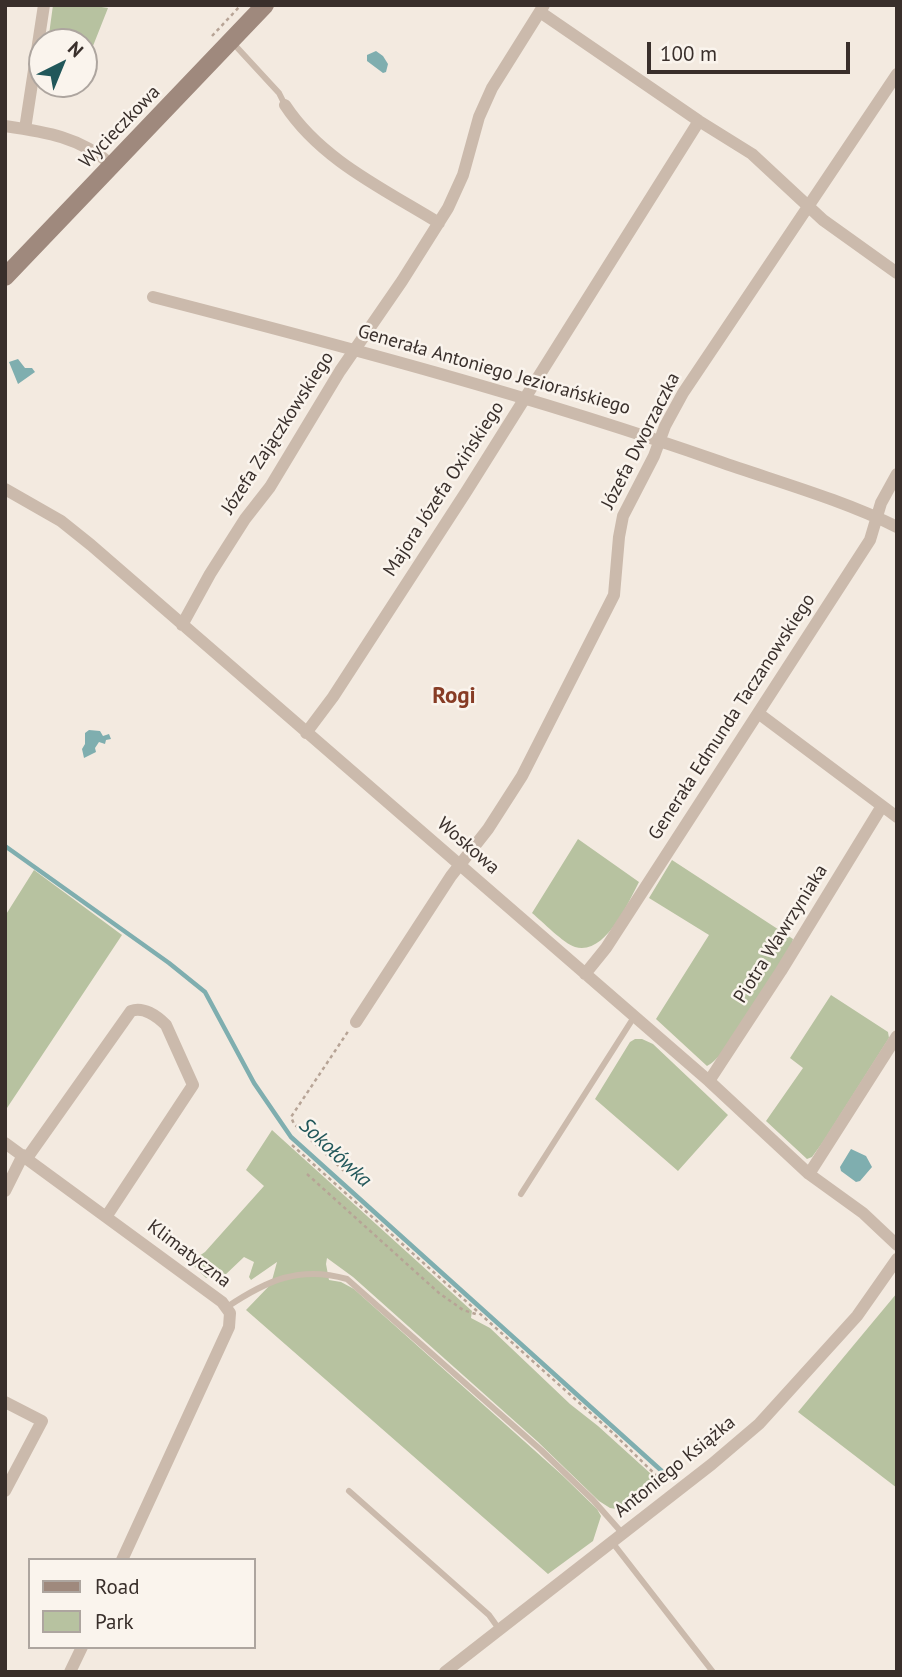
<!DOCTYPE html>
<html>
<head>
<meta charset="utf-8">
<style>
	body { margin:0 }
	#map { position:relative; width:902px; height:1677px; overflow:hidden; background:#f3eae0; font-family:"PT Sans",sans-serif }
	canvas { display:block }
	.frame { position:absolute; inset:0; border:7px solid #392f2b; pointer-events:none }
	.legend { position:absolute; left:28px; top:1558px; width:228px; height:91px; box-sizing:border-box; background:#faf4ed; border:2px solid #ada59f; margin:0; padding:9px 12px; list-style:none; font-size:21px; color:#392f2b }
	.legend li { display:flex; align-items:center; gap:14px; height:35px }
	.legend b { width:35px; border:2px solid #ada59f }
	.north { position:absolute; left:28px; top:28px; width:70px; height:70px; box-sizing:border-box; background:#faf4ed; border:2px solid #ada59f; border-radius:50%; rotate:43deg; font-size:19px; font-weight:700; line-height:28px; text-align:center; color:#392f2b }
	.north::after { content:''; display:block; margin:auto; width:24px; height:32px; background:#21575a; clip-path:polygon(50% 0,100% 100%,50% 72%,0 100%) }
	.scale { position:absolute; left:647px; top:42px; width:203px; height:32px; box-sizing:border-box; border:4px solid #392f2b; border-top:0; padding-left:9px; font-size:21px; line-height:24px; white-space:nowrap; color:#392f2b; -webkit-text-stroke:5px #faf4ed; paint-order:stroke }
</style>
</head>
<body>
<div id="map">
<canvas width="902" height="1677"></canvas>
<div class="frame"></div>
<ul class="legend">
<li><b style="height:9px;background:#9f897d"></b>Road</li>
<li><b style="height:19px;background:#b7c2a0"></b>Park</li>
</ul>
<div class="north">N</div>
<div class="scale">100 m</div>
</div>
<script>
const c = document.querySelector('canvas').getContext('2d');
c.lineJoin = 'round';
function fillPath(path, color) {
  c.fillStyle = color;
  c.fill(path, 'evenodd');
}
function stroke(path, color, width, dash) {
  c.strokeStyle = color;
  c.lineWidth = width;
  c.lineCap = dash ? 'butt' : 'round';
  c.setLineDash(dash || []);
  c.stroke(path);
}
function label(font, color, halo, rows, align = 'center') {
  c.font = font + ' "PT Sans",sans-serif';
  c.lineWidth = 5;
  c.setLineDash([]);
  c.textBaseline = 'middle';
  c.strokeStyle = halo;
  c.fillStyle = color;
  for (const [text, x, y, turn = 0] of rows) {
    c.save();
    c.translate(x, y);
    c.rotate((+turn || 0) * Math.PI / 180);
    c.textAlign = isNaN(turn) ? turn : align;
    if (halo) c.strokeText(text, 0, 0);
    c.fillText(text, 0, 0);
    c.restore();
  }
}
fillPath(new Path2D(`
	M53 5H88L108 8 91 51 84 50V42H48Z
	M578 839 639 882C628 903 605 956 575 947 563 943 543 922 532 913Z
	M672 860 793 939 791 949C777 970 726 1059 707 1066L656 1019 709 935 649 898Z
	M34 870 122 935 5 1111V916Z
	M831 995 888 1032 889 1038 823 1142 812 1157 807 1159 766 1121 803 1068 790 1058Z
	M635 1039H642L653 1044 728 1115 678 1171 595 1099 630 1042Z
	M272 1130 472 1311 471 1318 490 1328 570 1404 598 1426 661 1483 630 1511 610 1508 599 1501 537 1441 353 1277 327 1258 326 1264 329 1280 341 1282 354 1289 562 1475 597 1509 601 1516 593 1541 548 1574 246 1310 271 1284 277 1262 251 1280 249 1277 254 1262 244 1257 224 1276 206 1278 190 1262 205 1252 264 1186 246 1170Z
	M897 1293V1488L798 1412Z`), '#b7c2a0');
fillPath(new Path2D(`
	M376 51 383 56 388 64 386 72 383 73 367 61V55Z
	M18 359 25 368H32L35 372 18 384 9 362Z
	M89 730 100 731 103 736 109 734 111 739 106 740 105 744 99 742 95 748 96 752 84 758 82 749 85 744V733Z
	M851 1149 866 1156 872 1167 860 1181 856 1182 841 1171 840 1167Z`), '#7faeaf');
stroke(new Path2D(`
	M5 846 169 963 205 992 254 1083 291 1137 664 1473`), '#7faeaf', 4.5);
stroke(new Path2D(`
	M212 36 241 5
	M292 1145 615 1435 665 1484
	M344 1171 294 1124 291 1117 349 1030
	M307 1174 439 1293 463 1310 479 1315`), '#b7a496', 2.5, [3.5, 3.5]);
stroke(new Path2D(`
	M232 42 279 93 285 105
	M521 1194 634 1017
	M227 1307C266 1281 299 1265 347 1279L541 1450 593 1500 623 1534
	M349 1491 489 1615 499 1629
	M612 1542 713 1672`), '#cbbaac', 6);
stroke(new Path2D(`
	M540 12 699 121 752 154 823 220 897 273
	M285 105C321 160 384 189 439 223
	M5 126C46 132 80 137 112 165
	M25 129 44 5
	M153 297C343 346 533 396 718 461 778 482 840 499 897 527
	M5 489 61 521 91 545 709 1081 809 1174 863 1213 897 1245
	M182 625 210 574 245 519 270 487 340 371 402 281 448 208 463 175 479 117 492 88 544 5
	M758 713 897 817
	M306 733 333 697 466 492 699 121
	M585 974 606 948 870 540 881 503 897 474
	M356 1022 451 876 488 829 522 776 614 595 619 537 623 516 654 456 665 426 683 393 897 74
	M709 1081 781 971 882 806
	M5 1143 222 1302 230 1313 229 1327 122 1560
	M27 1158 131 1011C143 1006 157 1016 166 1025L193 1085 106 1217
	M809 1174 897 1036
	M5 1191 23 1155
	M5 1402 42 1421 5 1491
	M70 1672 82 1647
	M445 1672 712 1464 759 1424 857 1316 897 1259`), '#cbbaac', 12);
stroke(new Path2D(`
	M5 277 265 5`), '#9f897d', 18);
label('19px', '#392f2b', '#faf4ed', [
	["Wycieczkowa",120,127,-46],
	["Generała Antoniego Jeziorańskiego",494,370,16],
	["Józefa Zajączkowskiego",278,433,-57],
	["Józefa Dworzaczka",641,441,-63],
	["Majora Józefa Oxińskiego",444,489,-57],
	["Generała Edmunda Taczanowskiego",732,717,-57],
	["Woskowa",468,846,41],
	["Piotra Wawrzyniaka",781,934,-58],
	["Klimatyczna",189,1254,37],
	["Antoniego Książka",675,1467,-39]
]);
label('italic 21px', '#21575a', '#faf4ed', [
	["Sokołówka",335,1153,43]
]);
label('bold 23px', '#873c25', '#faf4ed', [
	["Rogi",454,696]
]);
</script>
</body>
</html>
